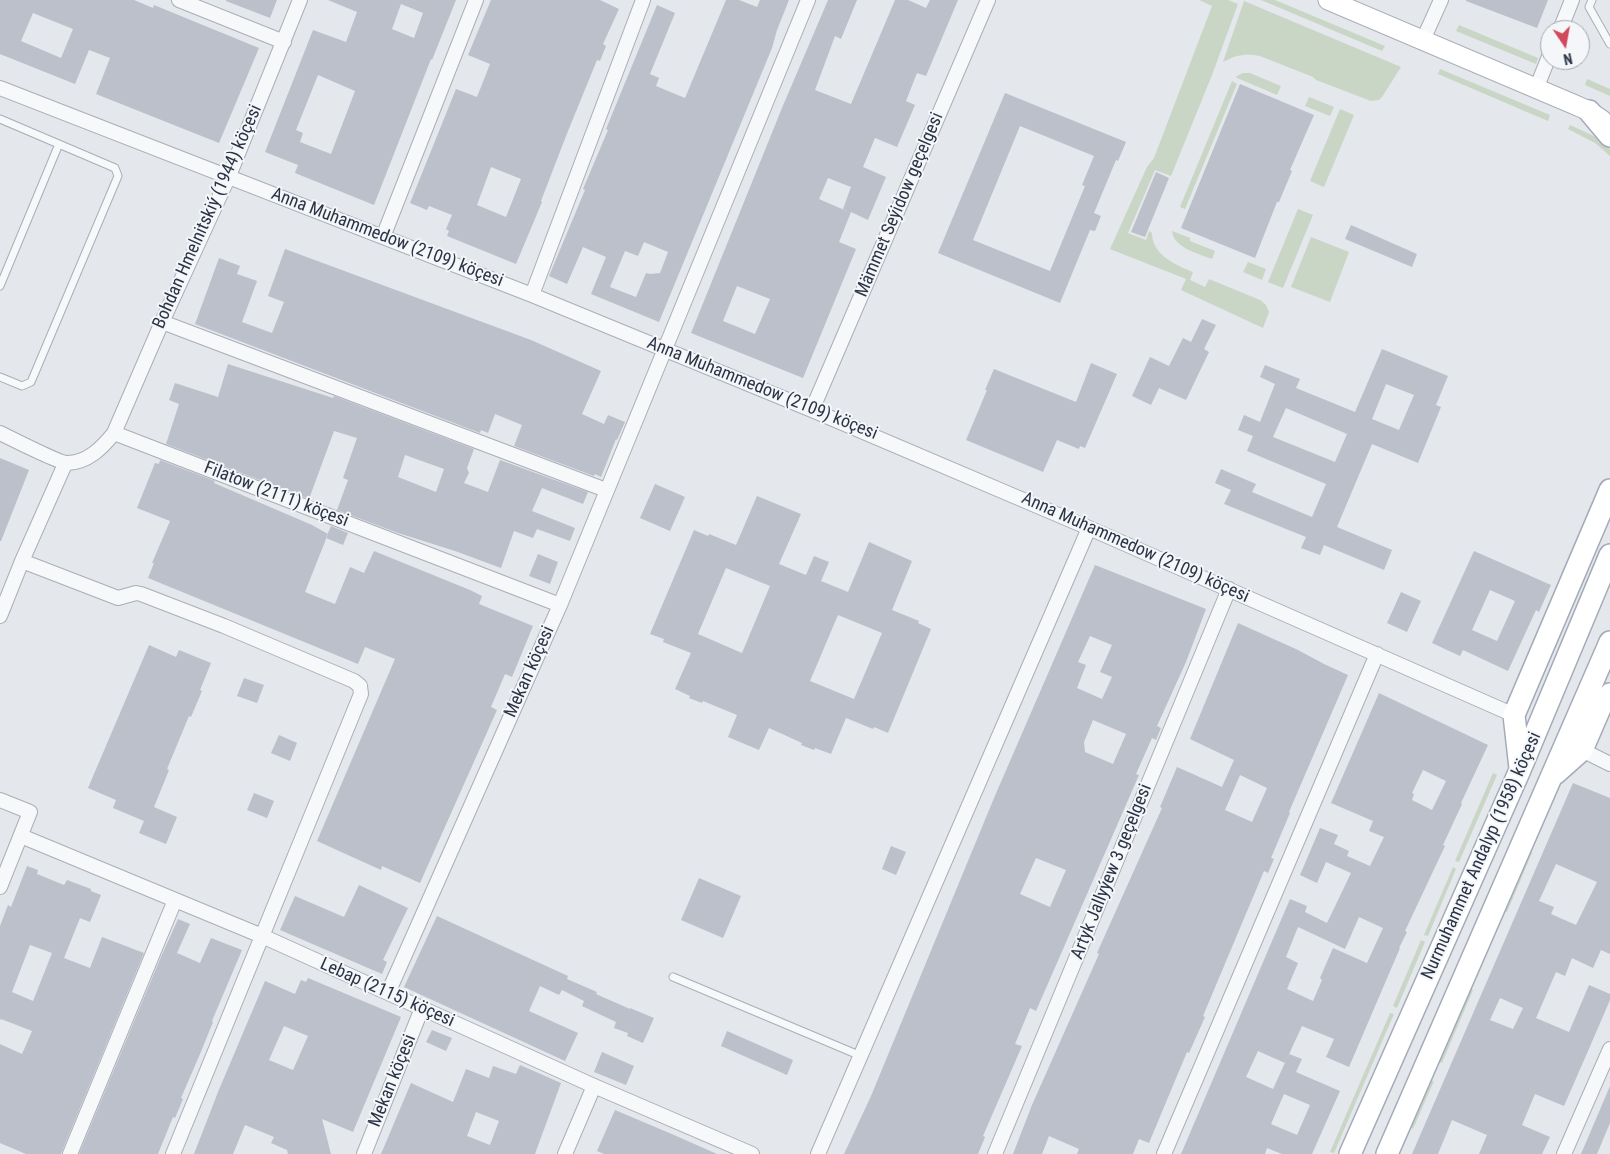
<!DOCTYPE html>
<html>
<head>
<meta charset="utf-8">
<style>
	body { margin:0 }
	#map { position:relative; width:1610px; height:1154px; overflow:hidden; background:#e4e7ec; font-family:"Roboto Condensed",sans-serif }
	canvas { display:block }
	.north { position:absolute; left:1540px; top:20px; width:50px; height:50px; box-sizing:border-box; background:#f4f6f9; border:1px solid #a4a8b1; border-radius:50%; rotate:168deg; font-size:14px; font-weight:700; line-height:20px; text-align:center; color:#2b3445 }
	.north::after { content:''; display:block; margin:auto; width:18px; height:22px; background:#d1495b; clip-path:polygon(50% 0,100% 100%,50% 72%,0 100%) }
</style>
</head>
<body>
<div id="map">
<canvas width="1610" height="1154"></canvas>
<div class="north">N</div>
</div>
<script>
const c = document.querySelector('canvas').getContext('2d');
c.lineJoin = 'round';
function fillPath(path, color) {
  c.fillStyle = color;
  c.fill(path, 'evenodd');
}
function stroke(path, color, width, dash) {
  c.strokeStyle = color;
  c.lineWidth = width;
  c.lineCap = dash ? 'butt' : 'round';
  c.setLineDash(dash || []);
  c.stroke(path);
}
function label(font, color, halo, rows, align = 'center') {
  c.font = font + ' "Roboto Condensed",sans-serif';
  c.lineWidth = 4;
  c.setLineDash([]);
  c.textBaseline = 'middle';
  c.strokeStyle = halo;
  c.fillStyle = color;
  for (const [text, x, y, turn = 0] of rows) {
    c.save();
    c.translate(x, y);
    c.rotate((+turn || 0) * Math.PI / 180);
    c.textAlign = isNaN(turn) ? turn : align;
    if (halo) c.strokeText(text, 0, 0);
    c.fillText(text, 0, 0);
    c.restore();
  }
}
fillPath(new Path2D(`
	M1199 0H1228L1238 4 1212 75 1171 176 1155 170 1128 233 1146 240 1149 231 1152 233C1152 255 1176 265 1193 272L1190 280 1205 287 1209 279 1260 300 1266 305 1269 312 1263 328 1181 290 1186 279 1110 249 1147 167 1154 158 1212 6Z
	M1261 0H1275L1385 46 1382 51Z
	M1244 1 1401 67 1382 97 1379 100 1371 101 1316 80 1313 77 1260 56C1246 53 1235 55 1223 62Z
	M1459 25 1538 58 1536 64 1456 31Z
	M1440 69 1550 115 1548 121 1438 74Z
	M1243 73H1250L1281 86 1277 95 1235 77Z
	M1587 79 1610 89V96L1585 85Z
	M1232 81 1237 84 1185 209 1180 207Z
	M1309 97 1334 107 1330 116 1305 106Z
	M1340 109 1354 115 1324 187 1310 181Z
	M1570 125 1598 138 1610 149V156L1595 143 1568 129Z
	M1298 209 1313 215 1283 288 1268 282Z
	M1172 231 1190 238V241L1215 251 1212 259C1197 253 1174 248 1172 231Z
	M1311 237 1349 252 1330 302 1291 287Z
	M1248 262 1266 269 1262 280 1243 272Z
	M1493 773 1497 775 1459 862 1455 861Z
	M1529 851 1532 853 1507 912 1503 910Z
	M1453 867 1456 869 1428 936 1424 935Z
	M1421 940 1425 942 1397 1008 1393 1006Z
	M1470 988 1473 990 1442 1063 1438 1061Z
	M1390 1013 1394 1014 1334 1153 1330 1152Z
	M1430 1080 1434 1081 1413 1129 1410 1127Z`), '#c9d6c5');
fillPath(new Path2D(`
	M0 0H134L153 8 154 5 259 48 219 143 96 94 110 58 89 50 75 84 0 54ZM33 13 73 29 61 58 21 41Z
	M226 0H277L270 18 226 1Z
	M328 0H456L432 60 431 59 374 205 295 173 298 165 265 152 313 30 346 42 357 12ZM401 4 423 13 414 38 392 29ZM318 75 355 91 331 154 300 142 303 133 296 130Z
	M491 0H600L619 9 603 44 606 46 600 61 597 60 566 136 541 201 542 202 516 264 447 236 449 231 446 229 452 215 429 206 427 210 410 203 456 89 477 97 490 64 468 55ZM491 167 521 179 506 217 477 205Z
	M726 0H739L757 7 760 0H789L777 30 772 48 659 322 591 294 606 257 583 247 567 284 549 276 585 190 583 189 608 130 606 129 657 5 675 13 650 74 659 78 656 86 685 98ZM644 242 668 252 660 273 650 274 646 273 636 297 610 287 625 251 638 256Z
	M828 0H857L841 39 835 36 815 90 851 104 895 0H908L926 8 930 0H958L926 76 917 73 906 101 915 105 897 147 875 138 863 167 886 177 868 220 851 212 839 242 856 249 803 378 691 333 782 108ZM828 178 851 187 843 209 849 212 819 199ZM737 286 770 299 755 334 723 321Z
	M1466 0H1548L1537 28 1466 1Z
	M1240 84 1314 115 1290 170 1292 171 1279 202H1277L1255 258 1181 228Z
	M1005 93 1126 142 1118 161 1116 160 1094 213 1101 216 1095 231 1090 230 1060 303 938 253ZM1020 126 1094 156 1082 185 1085 186 1050 271 973 240Z
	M1156 172 1169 178 1145 237 1131 232Z
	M1351 225 1417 254 1412 267 1345 239Z
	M285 249 531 340 601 371 582 414 604 424 608 415 625 422 617 440 616 439 601 477 595 474 594 476 514 446 522 425 495 414 488 433 481 430 480 433 195 324 219 258 240 266 237 274 257 281 242 322 272 333 284 302 268 296Z
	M1202 319 1216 325 1204 349 1209 352 1186 400 1159 388 1151 405 1132 396 1150 357 1169 366 1183 338 1191 342Z
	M1382 349 1448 376 1436 405 1441 407 1418 463 1372 444 1337 527 1392 550 1384 570 1324 545 1320 555 1301 548 1306 537 1224 504 1231 490 1215 483 1221 469 1256 484 1252 492 1312 517 1326 484 1247 451 1253 436 1238 430 1244 415 1260 422 1275 384 1260 377 1265 365 1300 379 1296 388 1355 412ZM1386 384 1414 395 1399 430 1372 419ZM1286 408 1347 434 1335 462 1273 437Z
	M1091 363 1117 374 1085 448 1080 446 1079 449 1057 440 1043 472 966 440 987 390H985L994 369 1076 402Z
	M228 364 333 398 334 396 474 449 467 468 469 473 464 483 488 492 500 460 588 492 583 504 542 488 532 511 575 528 570 541 537 529 533 538 514 531 501 568 455 551 398 533 337 510 348 480 343 478 357 438 334 431 309 499 166 444 179 404 169 400 175 383 218 397ZM405 455 444 469 436 492 398 477Z
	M0 458 29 470 1 541H0Z
	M160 460 215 481 214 483 312 525 328 534 305 592 335 604 350 567 364 573 374 551 470 590 482 596 479 604 533 626 512 677 505 674 491 707 497 710 420 883 382 866 381 870 317 841 395 659 365 647 358 664 148 578 154 563H152L170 521 137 508 155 463 159 464Z
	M655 484 685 497 670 531 640 518Z
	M757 496 801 514 779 564 806 575 814 556 829 562 821 581 848 592 869 542 912 561 892 610 919 621 918 623 931 629 888 733 874 727 873 729 846 718 831 754 815 748 814 750 801 745 802 743 769 728 759 750 728 737 737 715 703 701 702 703 689 698 690 696 675 689 691 653 663 642 664 639 650 634 694 530 708 536 709 534 736 545ZM726 568 770 586 742 653 698 634ZM838 615 882 633 854 699 810 681Z
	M331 526 348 533 343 545 326 538Z
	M1474 551 1551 585 1539 612 1536 610 1508 671 1463 650 1460 656 1432 643ZM1490 590 1515 601 1497 641 1472 630Z
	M538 554 558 562 550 584 529 576Z
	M1095 565 1206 609 1186 662 1157 726 1161 728 1156 740 1152 738 1136 774 1139 775 1036 1011 1030 1008 1015 1044 1022 1046 983 1136 985 1137 978 1154H844L871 1096 994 798ZM1090 636 1112 645 1100 672 1112 677 1102 699 1077 688 1086 665 1078 662ZM1093 720 1126 734 1113 764 1085 752 1084 742ZM1036 858 1066 870 1050 907 1020 894Z
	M1401 592 1421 601 1407 632 1387 623Z
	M1238 623 1298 650 1324 664 1348 675 1289 812 1290 813 1271 858 1274 859 1268 873 1264 871 1203 1016 1205 1017 1189 1053 1187 1052 1149 1143 1139 1139 1133 1154H1077L1079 1149 1049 1136 1042 1154H1013L1032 1105 1099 954 1097 953 1162 808 1160 807 1177 767 1222 787 1234 760 1190 739ZM1240 775 1267 788 1252 822 1225 810Z
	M149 645 176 657 179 650 211 663 200 690 202 691 191 717 189 716 167 769 169 770 154 807 177 817 166 844 139 833 144 821 113 808 116 800 88 788Z
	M244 678 264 685 257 703 237 696Z
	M1379 693 1488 745 1461 803 1462 804 1443 845 1445 846 1405 931 1407 932 1399 948H1400L1349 1067 1326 1057 1334 1039 1302 1026 1285 1063 1258 1051 1246 1077 1273 1089 1289 1054 1302 1059 1296 1072 1340 1091 1312 1154H1282L1267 1148 1265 1154H1181L1290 899 1307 906 1305 912 1327 923 1351 873 1326 862 1317 883 1300 875 1320 828 1338 835 1334 844 1349 851 1347 856 1370 866 1384 837 1369 831 1373 821 1331 803ZM1423 770 1446 781 1432 810 1412 800 1414 794 1412 793ZM1359 917 1383 928 1367 963 1333 948 1320 978 1322 980 1313 1001 1287 989 1298 963 1286 957 1298 927 1345 949ZM1284 1094 1310 1105 1297 1135 1271 1124Z
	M279 735 297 743 290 761 271 753Z
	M1573 783 1610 798V954L1601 950 1593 968 1572 958 1565 976 1556 972 1536 1018 1569 1032 1589 985 1610 994V1000L1588 1051 1564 1106 1535 1094 1522 1125 1550 1137 1542 1154H1479L1487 1135 1452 1120 1438 1154H1412ZM1556 864 1597 882 1576 925 1551 914 1554 907 1539 901ZM1500 998 1523 1008 1513 1029 1490 1020Z
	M254 793 274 801 267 818 247 810Z
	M891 846 906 852 896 875 882 869Z
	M27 866 38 870 37 874 64 885 67 880 91 889V891L101 895 90 922 80 918 64 958 90 968 102 937 144 953 61 1154H26L0 1143V1044L22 1054 32 1031 1 1019 0 1020V926L8 905 11 907ZM30 945 52 953 33 1001 12 992Z
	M699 878 741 896 723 938 681 920Z
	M359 885 408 908 383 960 387 962 382 974 280 930 295 896 344 917Z
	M437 916 568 976 567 979 597 992 596 994 630 1009V1008L654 1018 643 1043 627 1036 628 1033 614 1028 616 1022 582 1006 584 1001 562 990 559 995 540 986 529 1011 578 1033 565 1061 404 987Z
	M178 919 190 924 177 953 200 963 211 938 242 950 212 1021 213 1022 200 1054 181 1098 183 1099 175 1118 173 1117 158 1154H79L160 959Z
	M308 978 401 1017 353 1132 322 1119 331 1154H288L287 1150 271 1143 274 1137 245 1125 233 1154H194L218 1092 265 981 295 994 301 980 306 982ZM284 1026 308 1036 293 1070 269 1060Z
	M432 1030 452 1038 446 1051 426 1042Z
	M727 1031 793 1060 787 1075 721 1046Z
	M602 1052 634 1066 626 1085 594 1072Z
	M520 1065 561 1083 535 1154H381L411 1083 453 1102 466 1069 489 1078 493 1066 516 1074ZM476 1112 499 1121 490 1145 467 1136Z
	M1610 1086V1123L1597 1154H1581Z
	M615 1110 674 1135 717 1154H604L597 1151Z`), '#bbc0ca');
const lane = new Path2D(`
	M1592 0 1589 7 1610 44
	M0 119 115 168 118 176 31 382 22 386 0 377
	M0 286 59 144
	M673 977 861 1056`);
const street = new Path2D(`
	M179 0 284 42
	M1560 30 1572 0
	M1423 40 1441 0
	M0 88 532 295 812 410 1089 528 1514 715
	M1536 89 1550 54
	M383 237 476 0
	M532 295 643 0
	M162 322 606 490
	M812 410 988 0
	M0 433C10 438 60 463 67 463 87 463 102 448 114 433L560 605
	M114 433 162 322 229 176 300 0
	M22 561 118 598 136 593 141 594 224 626 354 681 360 686 361 694 173 1154
	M0 616 22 561 65 464
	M1576 747 1610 764
	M0 800 30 812 0 887
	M21 836 262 936 594 1086 752 1154
	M388 993 560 605 808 0
	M70 1154 175 900
	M364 1154 422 1008
	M565 1154 594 1086
	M818 1154 1089 528
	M995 1154 1229 589
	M1164 1154 1377 654
	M1564 1154 1610 1049`);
const secondary = new Path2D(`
	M1328 0 1573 104 1589 111 1602 120`);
const primary = new Path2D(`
	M1589 111 1610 136
	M1520 768 1514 715 1610 490
	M1555 774 1582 750 1601 706 1610 694
	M1350 1154 1520 770 1610 555
	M1387 1154 1610 642`);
stroke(lane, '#a9aeb7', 9);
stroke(street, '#a9aeb7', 16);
stroke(secondary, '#a9aeb7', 21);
stroke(primary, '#a3abb8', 24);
stroke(lane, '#f7f8fa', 7);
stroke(street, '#f7f8fa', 14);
stroke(secondary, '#fff', 19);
stroke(primary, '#fff', 21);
label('18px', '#2b3445', '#f4f6f9', [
	["Mämmet Seýidow geçelgesi",900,205,-67],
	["Bohdan Hmelnitskiý (1944) köçesi",208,217,-66],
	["Anna Muhammedow (2109) köçesi",387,238,21],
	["Anna Muhammedow (2109) köçesi",762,389,22],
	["Filatow (2111) köçesi",276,495,21],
	["Anna Muhammedow (2109) köçesi",1135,548,24],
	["Mekan köçesi",530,672,-66],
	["Nurmuhammet Andalyp (1958) köçesi",1482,856,-66],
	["Artyk Jallyýew 3 geçelgesi",1112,872,-68],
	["Lebap (2115) köçesi",387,993,24],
	["Mekan köçesi",393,1081,-68]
]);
</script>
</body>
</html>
